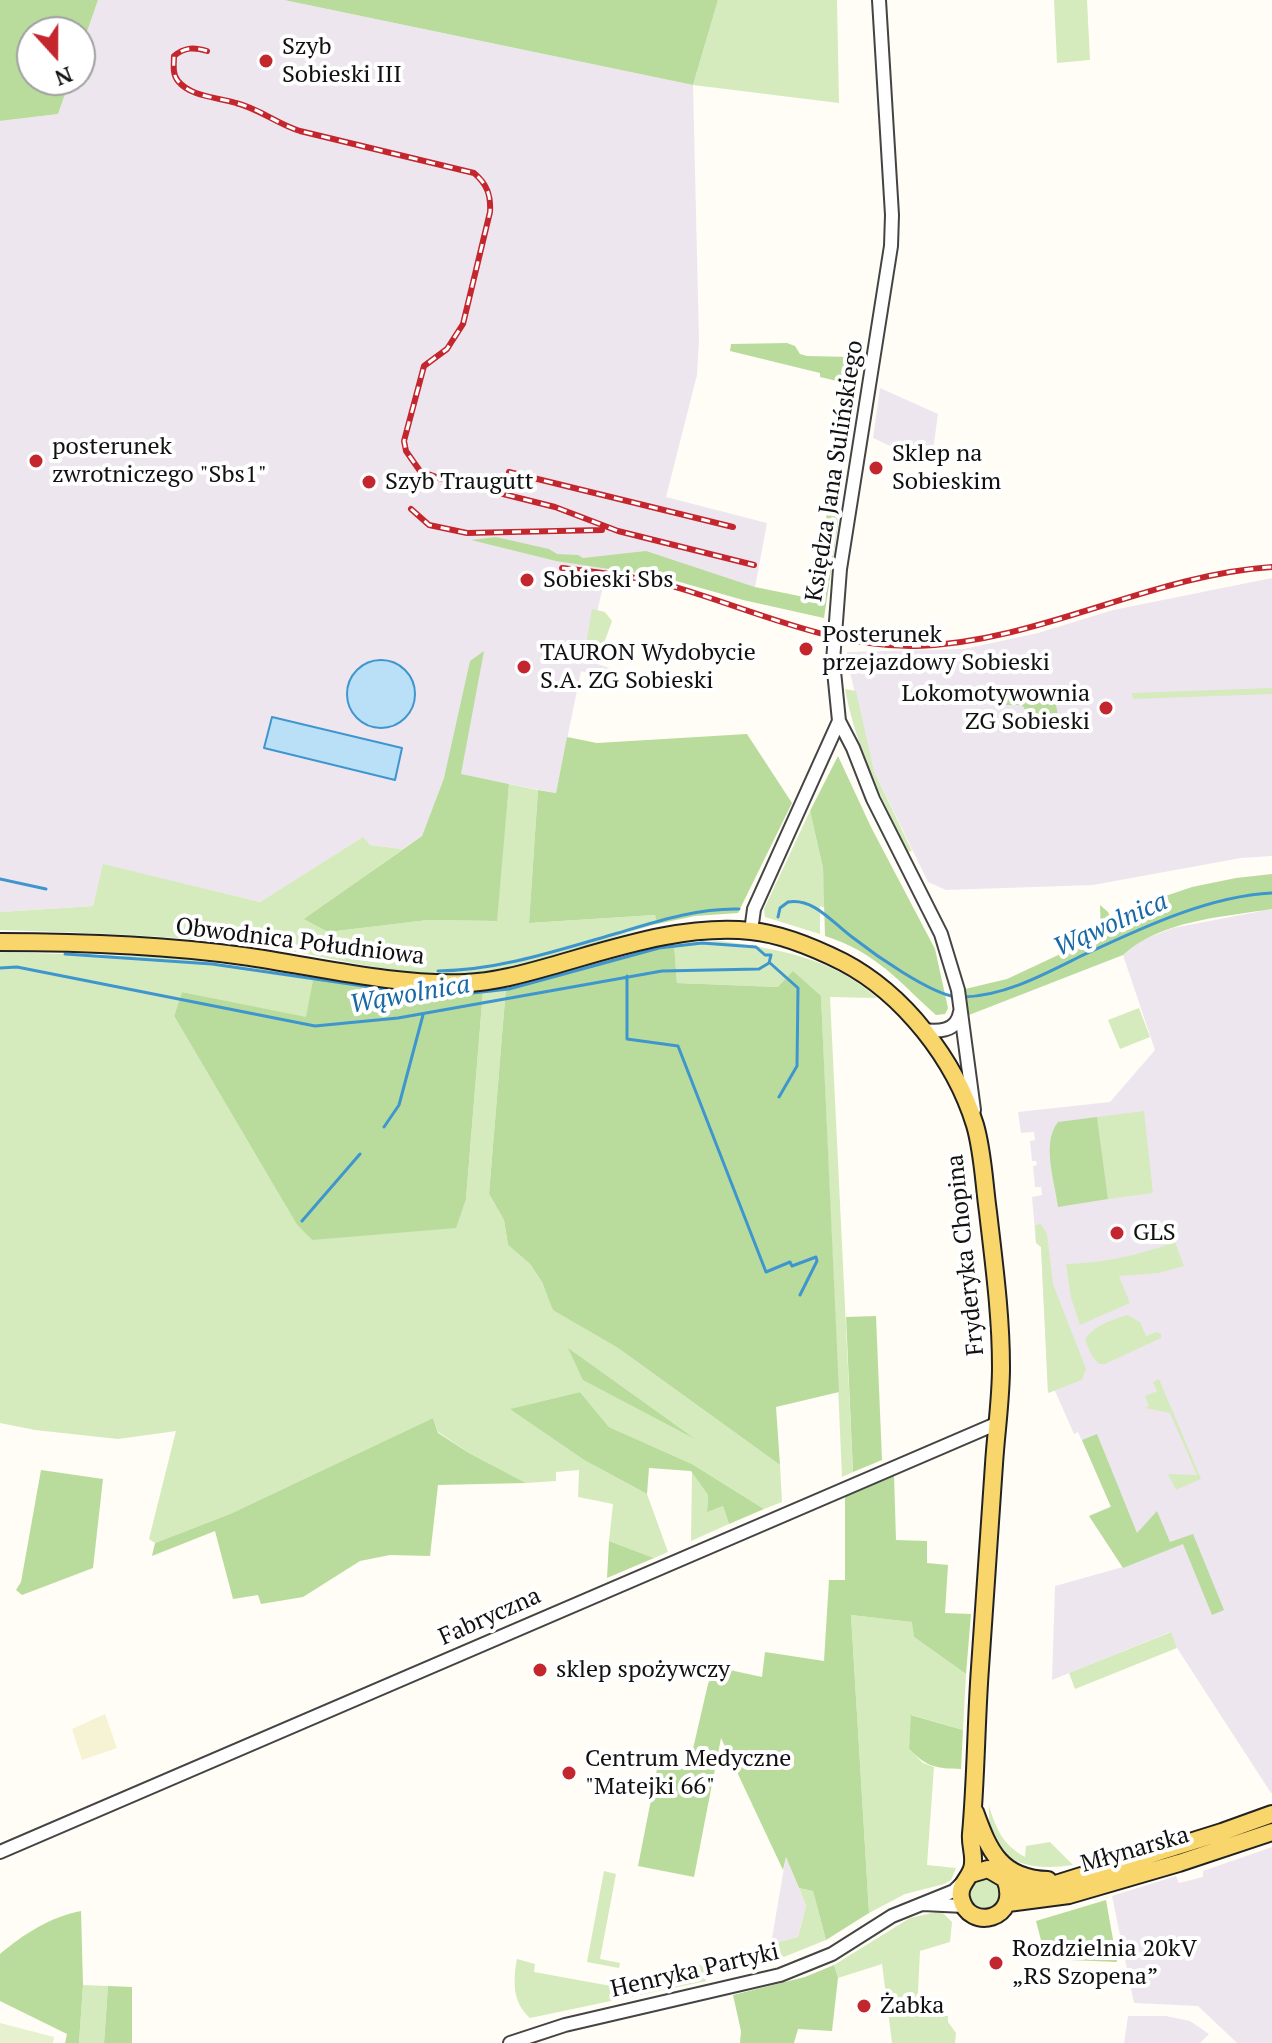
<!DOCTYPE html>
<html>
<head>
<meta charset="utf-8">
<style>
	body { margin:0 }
	#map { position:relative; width:1272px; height:2043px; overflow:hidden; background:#fffdf5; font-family:"PT Serif",serif }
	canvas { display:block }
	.north { position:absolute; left:16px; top:16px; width:80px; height:80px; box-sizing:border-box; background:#fff; border:2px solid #a0a0a0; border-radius:50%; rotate:159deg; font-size:22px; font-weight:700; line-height:32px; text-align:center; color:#111 }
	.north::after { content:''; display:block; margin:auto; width:28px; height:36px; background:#c4262e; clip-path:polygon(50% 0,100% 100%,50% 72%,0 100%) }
</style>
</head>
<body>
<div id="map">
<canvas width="1272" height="2043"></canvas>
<div class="north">N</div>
</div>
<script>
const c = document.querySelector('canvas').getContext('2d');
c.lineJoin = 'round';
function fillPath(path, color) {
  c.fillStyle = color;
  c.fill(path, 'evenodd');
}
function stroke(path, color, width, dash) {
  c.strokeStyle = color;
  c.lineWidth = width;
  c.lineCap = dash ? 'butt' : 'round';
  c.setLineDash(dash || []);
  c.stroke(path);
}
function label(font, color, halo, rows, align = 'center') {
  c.font = font + ' "PT Serif",serif';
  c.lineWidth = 8;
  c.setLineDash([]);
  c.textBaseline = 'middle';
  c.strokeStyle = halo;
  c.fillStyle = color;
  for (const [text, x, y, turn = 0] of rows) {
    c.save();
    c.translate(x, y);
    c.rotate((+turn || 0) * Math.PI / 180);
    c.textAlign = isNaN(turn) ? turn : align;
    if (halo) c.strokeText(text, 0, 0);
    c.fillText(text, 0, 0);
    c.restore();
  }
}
fillPath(new Path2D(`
	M98 0H284L693 85 699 341 697 375 666 497 767 523 755 587 646 552 610 556 586 660 612 669 609 678 581 671 556 793 457 774 444 778 422 836 403 849 370 845 362 838 260 902 104 865 93 906 0 912V121L58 114 70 80H80V52Z
	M880 388 938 414 931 465 873 438Z
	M1272 578V856L1241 858 1093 885 946 890 928 882 874 771 847 660V652L964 649 1038 633 1113 610Z
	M1272 909V1793H1271L1177 1648 1170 1632 1052 1680 1055 1586 1123 1567 1089 1516 1111 1506 1078 1432 1074 1434 1055 1391 1048 1392 1041 1247 1036 1243 1032 1197 1042 1195 1041 1187H1035L1033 1166 1037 1165 1036 1161H1032L1030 1141 1035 1140 1034 1132 1021 1133 1018 1112 1110 1102 1155 1050 1123 955 1137 942 1173 928Z
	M1272 1847V2043H1237L1198 2006 1134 2003 1112 1896 1176 1876 1179 1883 1203 1877V1871Z
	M786 1856 806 1906 798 1937 771 1944Z
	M1128 2016H1166L1190 2021 1209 2034 1200 2043H1124Z`), '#eee6ef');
fillPath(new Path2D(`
	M105 1714 117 1748 82 1760 72 1729Z`), '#f6f3d4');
fillPath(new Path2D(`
	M718 0H837L839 103 693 85Z
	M1054 0H1087L1090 60 1057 63Z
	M592 609 605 612 612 621 599 657 585 651Z
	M1272 688V694L1133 699 1132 693Z
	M845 689 856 691 874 771 912 851 908 852C882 799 856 748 845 689Z
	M509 784 538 790 529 923 655 915 657 924C598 941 518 972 457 974 391 976 325 955 260 946 174 935 87 933 0 930V912L93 906 103 864 260 902 363 837 370 845 403 849 305 919 328 932 428 920 496 921Z
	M810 811 823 868 825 908 820 906V934L765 917 764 909Z
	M721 941C778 949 833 958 877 998L830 997 853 1472 842 1477 821 997 778 987 677 983 674 943Z
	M0 952 165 957 314 975 307 1018 182 992 174 1016 297 1225 312 1240 466 1199 483 991 506 987 489 1194 504 1220 508 1245 530 1264 542 1282 554 1310 618 1348 780 1465 782 1502 764 1509 692 1464 609 1427 580 1392 511 1409 584 1460 647 1494 668 1552 654 1558 609 1541 613 1504 578 1497 579 1470 556 1472V1481L526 1483 469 1453 438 1432 433 1418 230 1514 155 1543 149 1539 176 1431 118 1439 35 1430 0 1423Z
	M1139 1008 1150 1037 1120 1049 1108 1020Z
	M1144 1111 1153 1193 1108 1199 1097 1117Z
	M1041 1224 1047 1234 1053 1284 1086 1369 1082 1380 1048 1393 1041 1247 1036 1243 1035 1225Z
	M1175 1242 1184 1266 1159 1273 1119 1276 1130 1303 1080 1325 1071 1298 1066 1264C1104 1263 1139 1255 1175 1242Z
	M1128 1315 1140 1322 1146 1336 1157 1332 1161 1334V1338L1105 1364H1099L1092 1356 1085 1340C1093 1326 1113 1319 1128 1315Z
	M1159 1379 1201 1479 1176 1490 1168 1474 1197 1475 1170 1413 1145 1408 1149 1406 1145 1396 1157 1391 1153 1382Z
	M692 1472 708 1495 707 1511 723 1506 729 1524 691 1541Z
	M851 1615 913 1622 914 1637 966 1674 963 1730 912 1715 909 1749 923 1763 934 1767 927 1865 956 1868 951 1880 944 1884 905 1894 869 1913Z
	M1171 1632 1177 1648 1075 1689 1069 1673Z
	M989 1806C996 1829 1003 1845 1025 1857L1026 1846 1050 1842 1073 1865C1027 1872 986 1862 989 1806Z
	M604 1871 616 1874 600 1959 620 1963 619 1968 587 1962Z
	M970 1893a15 15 0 1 1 30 0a15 15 0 1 1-30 0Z
	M799 1888 813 1891 826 1940 759 1967 771 1944 798 1937 806 1906Z
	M941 1911 952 1922 950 1942 920 1951 917 2013 948 2016V2022L956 2033 955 2043H892L882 1964 838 1978 834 1965 910 1918Z
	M517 1959 535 1964 534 1972 611 1986 613 1979 627 1981 694 1962 704 1967 706 1981 530 2018C512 2002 513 1981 517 1959Z
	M83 1985 108 1986 104 2043H79Z`), '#d5ebbd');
fillPath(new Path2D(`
	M0 0H98L80 52V32H32V80H70L58 114 0 121Z
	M284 0H718L693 85Z
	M787 343 795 346 800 354 807 356 852 357 853 349 865 348C861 387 857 386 820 377V373L730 351 731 344Z
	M828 509 837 517 838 524 824 618 743 600 662 577 556 561 471 540 496 537 549 549 557 554 578 555 583 558 646 551 755 587 809 598Z
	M484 651 461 774 509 784 497 921 428 920 328 932 304 919 422 836 444 778 470 661Z
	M1044 697 1056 705 1061 729H1039L1022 705H1001L1000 698Z
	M747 734 792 803 738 913 695 916 657 924 655 915 529 923 538 790 556 793 567 737 597 743Z
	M838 756 871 827 935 949 948 1008 945 1014 936 1015C897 980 877 953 825 936L823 868 810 811Z
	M1272 874V909C1223 917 1161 920 1123 955L969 1015 965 989 1007 979 1101 935 1100 905 1108 912 1113 923H1120L1136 906 1192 887 1236 878Z
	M674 943 677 983 778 987 793 971 821 996 839 1392 776 1407 780 1465 618 1348 553 1310 542 1282 530 1264 508 1245 504 1220 489 1194 506 987Z
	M314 975 421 991H483L466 1199 456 1228 312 1240 297 1225 174 1016 182 992 306 1017Z
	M1097 1117 1108 1199 1058 1207C1055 1182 1041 1143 1058 1122Z
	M876 1316 882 1460 853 1472 846 1317Z
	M568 1348 695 1439 583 1380Z
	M580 1392 609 1427 692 1464 764 1509 729 1524 723 1506 707 1512 708 1495 691 1471 649 1468 647 1494 584 1460 510 1409Z
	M433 1418 438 1433 469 1453 526 1483 438 1485 430 1556 390 1555 360 1561 303 1597 261 1604 258 1595 233 1599 215 1531 152 1556 155 1543 230 1514Z
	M1097 1434 1137 1533 1157 1511 1170 1542 1193 1534 1224 1610 1212 1615 1183 1544 1123 1568 1089 1516 1111 1507 1082 1440Z
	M41 1470 103 1479 93 1568 22 1595 16 1590 21 1582Z
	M894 1475 896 1540 927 1541V1563L948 1565 945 1613 971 1614 966 1674 914 1637 912 1622 851 1615 869 1913 826 1940 813 1891 799 1888 786 1857 783 1870 721 1738 694 1877 638 1866 658 1764 689 1766 708 1684 716 1667 762 1677 765 1652 824 1661 829 1580H845V1496Z
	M609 1541 654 1558 607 1578Z
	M911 1715 963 1730 961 1769C936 1768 928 1768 909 1749Z
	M1106 1900 1117 1962 1046 1959 1036 1921Z
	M81 1911 83 1985 79 2043H65L67 2034 0 2001V1954C24 1934 50 1917 81 1911Z
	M834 1965 838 1978 832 2031 798 2029 794 2043H740L741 2031 733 1995 805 1977Z
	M108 1986 132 1987V2043H104Z`), '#b9dc9c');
fillPath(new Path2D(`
	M0 2023 54 2037 53 2043H0Z`), '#e6f2cf');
const water = new Path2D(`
	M347 694a34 34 0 1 1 68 0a34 34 0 1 1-68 0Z
	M272 717 402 748 395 780 264 748Z`);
fillPath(water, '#b9e0f7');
stroke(water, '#3f96cf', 2);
stroke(new Path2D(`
	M0 879 46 889
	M778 917 780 908 788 902C813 897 834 924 852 937 875 955 929 993 956 997
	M770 963 798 988 797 1066 779 1097
	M0 968 17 967 315 1026 398 1018 662 971 759 969 769 963 771 955H765L756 947 702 943 659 948 509 989 445 996 405 992 212 964 65 954
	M438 971C500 970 559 950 618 933 658 921 698 908 739 909
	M627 976V1039L678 1046 766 1272 790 1262 792 1266 816 1257 817 1261 800 1295
	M963 997C1004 996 1043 975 1079 957 1137 930 1207 896 1272 893
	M384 1127 399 1105 423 1015
	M302 1221 360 1154`), '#3f96cf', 3);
const minor = new Path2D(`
	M839 721 853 748 873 799 941 934 958 990 974 1110
	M751 931 754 909 839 721 833 661 840 569 891 246 892 215 879 0
	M922 1030C938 1032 957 1032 960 1012
	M0 1852 998 1423
	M923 1904 964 1906
	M510 2043 565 2025 780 1975 832 1954 892 1916 954 1891 964 1881`);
const major = new Path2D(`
	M0 942C81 942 163 945 243 956 315 966 393 986 465 983 494 982 523 974 551 966 615 948 684 924 751 931 783 934 815 948 843 962 904 994 955 1060 975 1125 983 1152 984 1184 988 1212 994 1264 1001 1315 1001 1367 1001 1400 996 1432 994 1464 989 1532 985 1600 980 1668 976 1723 976 1779 971 1834 970 1844 974 1853 973 1863 973 1877 958 1883 961 1898 968 1932 1022 1920 1005 1879L988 1869 971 1874
	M975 1812C989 1851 1001 1879 1048 1880
	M1009 1886 1026 1889 1043 1888 1222 1832 1272 1814
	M1008 1903 1069 1895 1179 1863 1272 1832`);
stroke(minor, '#444', 16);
stroke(major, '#222', 20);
stroke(minor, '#fff', 12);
stroke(major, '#f9d66b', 16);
const rail = new Path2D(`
	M207 51C194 47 185 47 174 56 174 64 172 74 178 81 191 97 217 97 236 103 260 109 277 124 300 131L474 173C487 184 491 195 490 212L463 324 447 349 424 366 404 441 406 451 420 471 439 478 555 507 618 531 754 565
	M509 472 733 527
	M411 509 429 525 467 533 602 530
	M562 568C602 573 643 577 682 589 758 612 835 648 917 646 1040 642 1150 575 1272 567`);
stroke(rail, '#c4262e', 6);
stroke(rail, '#fff', 3, [9]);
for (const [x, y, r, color] of [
	[266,61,8,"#c4262e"],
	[36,461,8,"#c4262e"],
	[876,468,8,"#c4262e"],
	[369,482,8,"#c4262e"],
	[527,580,8,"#c4262e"],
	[806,649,8,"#c4262e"],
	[524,667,8,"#c4262e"],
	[1106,708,8,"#c4262e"],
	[1117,1233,8,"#c4262e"],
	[540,1670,8,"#c4262e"],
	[569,1773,8,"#c4262e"],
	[996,1963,8,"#c4262e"],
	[864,2006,8,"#c4262e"]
]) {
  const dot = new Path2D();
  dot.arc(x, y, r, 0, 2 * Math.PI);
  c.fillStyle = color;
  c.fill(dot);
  stroke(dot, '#fff', 3);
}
label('24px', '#111', '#fff', [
	["Szyb",282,47],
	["Sobieski III",282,75],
	["posterunek",52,447],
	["zwrotniczego \"Sbs1\"",52,475],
	["Sklep na",892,454],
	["Sobieskim",892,482],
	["Szyb Traugutt",385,482],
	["Sobieski Sbs",543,580],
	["Posterunek",822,635],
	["przejazdowy Sobieski",822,663],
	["TAURON Wydobycie",540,653],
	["S.A. ZG Sobieski",540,681],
	["Lokomotywownia",1090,694,"right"],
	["ZG Sobieski",1090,722,"right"],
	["GLS",1133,1233],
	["sklep spożywczy",556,1670],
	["Centrum Medyczne",585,1759],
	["\"Matejki 66\"",585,1787],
	["Rozdzielnia 20kV",1012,1949],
	["„RS Szopena”",1012,1977],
	["Żabka",880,2006]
], 'left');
label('24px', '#111', '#fff', [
	["Księdza Jana Sulińskiego",835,471,-81],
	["Obwodnica Południowa",300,942,7],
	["Fryderyka Chopina",966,1255,-96],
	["Fabryczna",490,1617,-24],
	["Młynarska",1135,1850,-16],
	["Henryka Partyki",695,1971,-13]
]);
label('italic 26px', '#1768a6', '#fff', [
	["Wąwolnica",1111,925,-24],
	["Wąwolnica",410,995,-10]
]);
</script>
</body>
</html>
